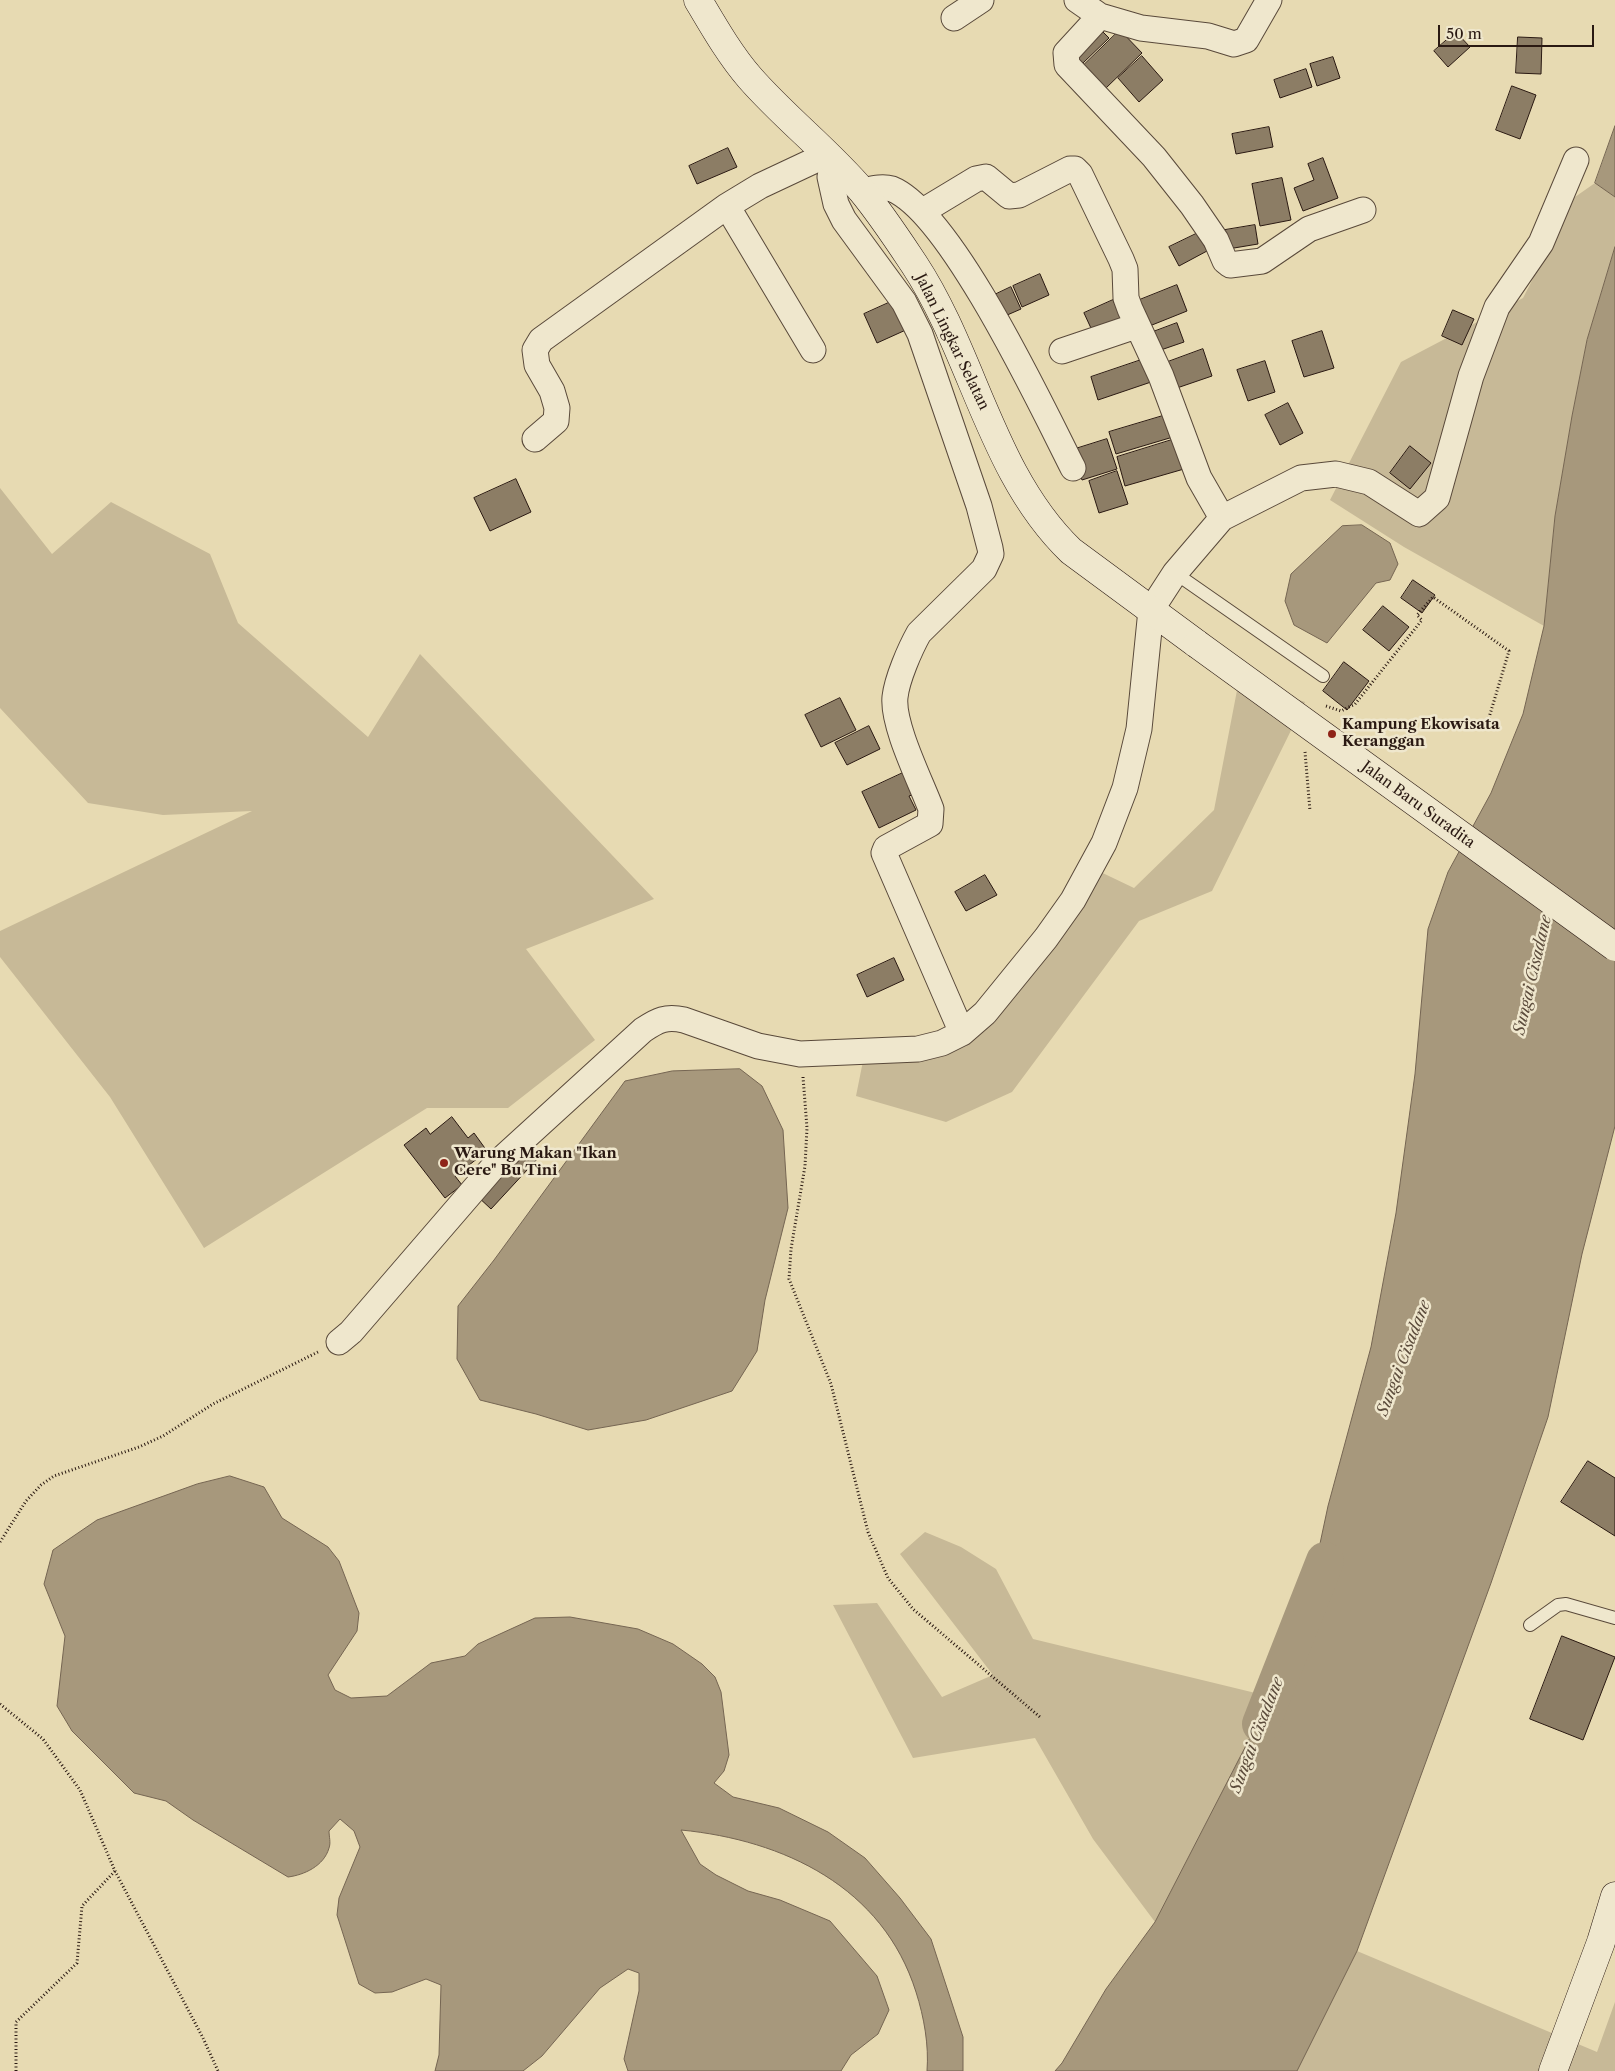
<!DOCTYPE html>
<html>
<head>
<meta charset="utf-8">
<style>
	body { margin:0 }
	#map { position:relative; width:1615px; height:2071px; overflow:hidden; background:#e7dab2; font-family:"Libre Caslon Text",serif }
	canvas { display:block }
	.scale { position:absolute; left:1438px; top:25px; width:156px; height:22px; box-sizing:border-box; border:2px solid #2a1912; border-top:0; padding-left:6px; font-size:15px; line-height:18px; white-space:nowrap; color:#2a1912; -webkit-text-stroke:4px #efe7cd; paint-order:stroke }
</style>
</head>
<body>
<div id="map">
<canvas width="1615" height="2071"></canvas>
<div class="scale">50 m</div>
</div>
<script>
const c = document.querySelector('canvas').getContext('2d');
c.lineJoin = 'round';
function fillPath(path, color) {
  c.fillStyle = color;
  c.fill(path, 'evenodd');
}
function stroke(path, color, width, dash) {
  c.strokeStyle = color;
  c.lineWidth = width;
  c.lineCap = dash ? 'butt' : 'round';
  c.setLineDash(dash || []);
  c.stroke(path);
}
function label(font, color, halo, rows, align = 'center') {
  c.font = font + ' "Libre Caslon Text",serif';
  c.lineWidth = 5;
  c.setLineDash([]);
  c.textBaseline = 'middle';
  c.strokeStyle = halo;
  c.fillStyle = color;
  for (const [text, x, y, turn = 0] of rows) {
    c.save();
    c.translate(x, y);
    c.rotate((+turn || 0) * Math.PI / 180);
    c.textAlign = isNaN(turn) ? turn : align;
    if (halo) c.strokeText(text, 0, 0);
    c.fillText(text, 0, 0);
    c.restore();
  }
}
fillPath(new Path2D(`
	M1595 183 1615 197V247L1587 340 1572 416 1555 516 1544 626 1404 547 1330 500 1401 362 1523 298 1575 197Z
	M0 488 52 554 111 502 210 554 238 623 368 737 420 654 654 899 526 949 595 1040 508 1108H427L204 1248 110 1097 0 957V931L252 811 163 815 88 803 0 708Z
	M1239 680 1305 702 1212 891 1139 921 1012 1092 946 1122 856 1096 867 1041 962 1047 1020 951 1088 866 1134 888 1214 810Z
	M925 1532 961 1547 996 1569 1033 1639 1272 1697 1155 1922 1093 1839 1035 1738 913 1758 833 1605 877 1603 942 1697 993 1675 900 1554Z
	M1357 1951 1597 2052 1615 2002V2071H1294Z`), '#c7b997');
const water = new Path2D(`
	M1615 126V197L1595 183Z
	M1615 247V1126L1582 1254 1548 1417 1491 1583 1357 1951 1297 2071H1055L1062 2063 1106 1989 1155 1922 1270 1699 1302 1628 1328 1506 1371 1347 1396 1213 1415 1074 1428 929 1448 872 1491 793 1523 714 1544 626 1555 516 1572 416 1587 340Z
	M1362 525 1390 543 1398 564 1390 580 1376 583 1327 643 1294 625 1285 601 1291 574 1342 526Z
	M740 1069 762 1086 783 1130 788 1208 765 1300 757 1351 732 1391 646 1420 588 1430 536 1414 480 1400 457 1359 458 1306 494 1260 625 1081 672 1071Z
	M230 1476 264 1487 282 1518 328 1547 339 1561 359 1613 357 1631 328 1675 335 1690 351 1698 387 1696 431 1663 465 1656 478 1644 535 1618 570 1617 638 1629 673 1644 702 1664 715 1677 721 1692 729 1755 724 1771 714 1783 733 1797 779 1808 828 1832 865 1858 900 1898 931 1939 963 2037V2071H927C929 2045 924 2017 916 1992 883 1887 784 1840 681 1830L700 1864 716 1875 748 1891 780 1900 830 1921 877 1976 889 2010 878 2034 851 2055 841 2071H628L624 2059 639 1991V1973L628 1969 600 1988 542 2056 523 2071H435L439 2055 441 1985 426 1979 392 1992 375 1993 359 1984 337 1915 339 1898 360 1847 354 1831 340 1819 329 1831C329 1836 331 1843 329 1848 324 1866 304 1875 288 1877L193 1820 166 1801 134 1793 72 1731 57 1706 65 1636 44 1584 53 1550 97 1520 197 1484Z`);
fillPath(water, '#a7987c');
stroke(water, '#756552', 1);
stroke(new Path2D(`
	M1261 1724 1325 1561`), '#a7987c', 38);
const building = new Path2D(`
	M1096 25 1109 38 1083 63 1070 50Z
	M1120 30 1142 53 1105 89 1083 66Z
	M1456 32 1470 47 1448 67 1434 51Z
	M1518 37 1542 38 1541 74 1516 73Z
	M1142 56 1163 80 1139 102 1118 78Z
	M1333 57 1340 78 1317 86 1310 64Z
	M1306 69 1312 87 1280 98 1274 80Z
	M1512 86 1536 95 1520 139 1496 130Z
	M1269 127 1273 147 1236 154 1232 134Z
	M728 148 737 167 697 184 689 166Z
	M1323 158 1338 198 1303 211 1294 188 1314 180 1308 164Z
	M1282 178 1291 220 1260 226 1252 184Z
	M1255 225 1258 244 1222 250 1219 231Z
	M1198 233 1207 251 1179 266 1169 247Z
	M1040 274 1049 295 1022 307 1013 286Z
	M1177 285 1187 311 1142 329 1132 303Z
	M1011 287 1021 309 998 319 988 298Z
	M895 300 908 329 877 343 864 314Z
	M1113 300 1125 327 1096 339 1084 313Z
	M1453 310 1474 319 1462 345 1442 336Z
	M1177 323 1184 342 1152 353 1145 335Z
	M1322 331 1334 368 1304 377 1292 341Z
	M1203 349 1212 376 1174 389 1165 363Z
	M1150 357 1157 380 1098 400 1091 377Z
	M1265 361 1275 392 1248 401 1237 370Z
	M1288 403 1303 433 1280 445 1265 415Z
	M1166 415 1173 437 1116 454 1109 432Z
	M1107 439 1117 469 1082 480 1072 450Z
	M1175 439 1184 469 1125 486 1117 457Z
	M1410 446 1431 463 1410 489 1390 473Z
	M1117 471 1128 504 1099 513 1089 481Z
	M516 479 531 512 490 531 474 498Z
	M1413 580 1435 595 1422 613 1401 598Z
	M1383 606 1409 627 1389 651 1363 630Z
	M1344 662 1369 681 1347 710 1323 691Z
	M840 698 856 730 821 747 805 715Z
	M869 726 880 749 847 765 835 743Z
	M905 772 915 794 909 796 916 810 879 828 862 792Z
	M985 875 997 895 966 911 955 892Z
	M894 958 904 980 867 997 857 975Z
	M452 1117 468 1138 474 1133 487 1151 455 1176 462 1185 445 1198 404 1145 426 1128 430 1134Z
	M525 1142 540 1156 491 1209 476 1195Z
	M1588 1461 1615 1478V1536L1561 1502Z
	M1562 1636 1615 1657 1583 1740 1530 1719Z`);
fillPath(building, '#8c7d65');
stroke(building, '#2a1912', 1);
const lane = new Path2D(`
	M1175 573 1323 676
	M1530 1625 1558 1605 1566 1604 1615 1618`);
const street = new Path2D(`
	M1077 0 1100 16 1066 53 1067 65 1154 157 1192 205 1216 240 1225 261 1230 265 1262 261 1309 229 1363 210
	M1100 16 1141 28 1208 36 1234 44 1246 40 1269 0
	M954 18 981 0
	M834 162 830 177 836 204 844 220 904 302 920 334 979 506 990 548 991 554 984 569 919 633C910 649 897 679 895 697 892 725 921 782 931 809L930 824 886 848 884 853 962 1033
	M862 191C872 189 882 186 892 189 951 213 1042 407 1073 468
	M727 206 813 350
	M923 211 976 179 986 177 1009 196 1019 195 1070 169H1075L1080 174 1121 259 1125 269 1126 298 1130 309 1161 376 1199 478 1222 518
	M1062 351 1136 326
	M535 439 556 421 557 408 552 391 537 365 535 350 541 340 727 206 760 186 826 155
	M339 1342 351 1332 495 1165 643 1030C658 1020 666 1016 684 1020L758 1046 800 1054 918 1049 942 1043 962 1033 985 1013 1046 938 1073 900 1104 843 1125 788 1139 729 1151 610 1175 573 1222 518 1301 478 1336 474 1369 482 1419 514 1437 498 1471 376 1497 307 1541 243 1576 160`);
const secondary = new Path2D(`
	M698 0C714 27 730 55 750 78 785 118 828 151 862 191 881 214 898 240 914 264 974 355 991 474 1071 551L1197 644
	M1553 2071 1601 1942 1615 1896`);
stroke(lane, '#59493a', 14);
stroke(street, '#59493a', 27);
stroke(secondary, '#2a1912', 29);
stroke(new Path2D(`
	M1326 706 1341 711 1355 704 1422 620 1417 615 1433 597 1509 651 1488 721
	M1305 752 1310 811
	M803 1077 807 1128 805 1166 791 1249 789 1279 831 1384 868 1532 888 1578 913 1609 1040 1717
	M0 1542 26 1501 41 1485 54 1476 139 1447 163 1436 213 1404 320 1351
	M0 1704 43 1739 80 1790 115 1871 203 2038 218 2071
	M16 2071V2022L77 1963 82 1906 115 1871`), '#2a1912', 3, [1, 2.5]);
stroke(lane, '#efe7cd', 12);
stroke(street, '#efe7cd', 25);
stroke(secondary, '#efe7cd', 28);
const secondaryBridge = new Path2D(`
	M1197 644 1615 947`);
stroke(secondaryBridge, '#2a1912', 29, []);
stroke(secondaryBridge, '#efe7cd', 28);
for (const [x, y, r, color] of [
	[1332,734,5,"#8f2418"],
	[444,1163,5,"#8f2418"]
]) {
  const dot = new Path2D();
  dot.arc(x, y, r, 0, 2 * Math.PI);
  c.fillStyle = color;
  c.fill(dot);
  stroke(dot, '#efe7cd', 2);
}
label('15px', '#2a1912', '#efe7cd', [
	["Jalan Lingkar Selatan",952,342,64],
	["Jalan Baru Suradita",1418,805,36]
]);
label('bold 15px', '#2a1912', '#efe7cd', [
	["Kampung Ekowisata",1342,725],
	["Keranggan",1342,742],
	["Warung Makan \"Ikan",454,1154],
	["Cere\" Bu Tini",454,1171]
], 'left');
label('italic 16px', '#5c4c3c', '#efe7cd', [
	["Sungai Cisadane",1533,975,-77],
	["Sungai Cisadane",1404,1358,-69],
	["Sungai Cisadane",1257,1735,-69]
]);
</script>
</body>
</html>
